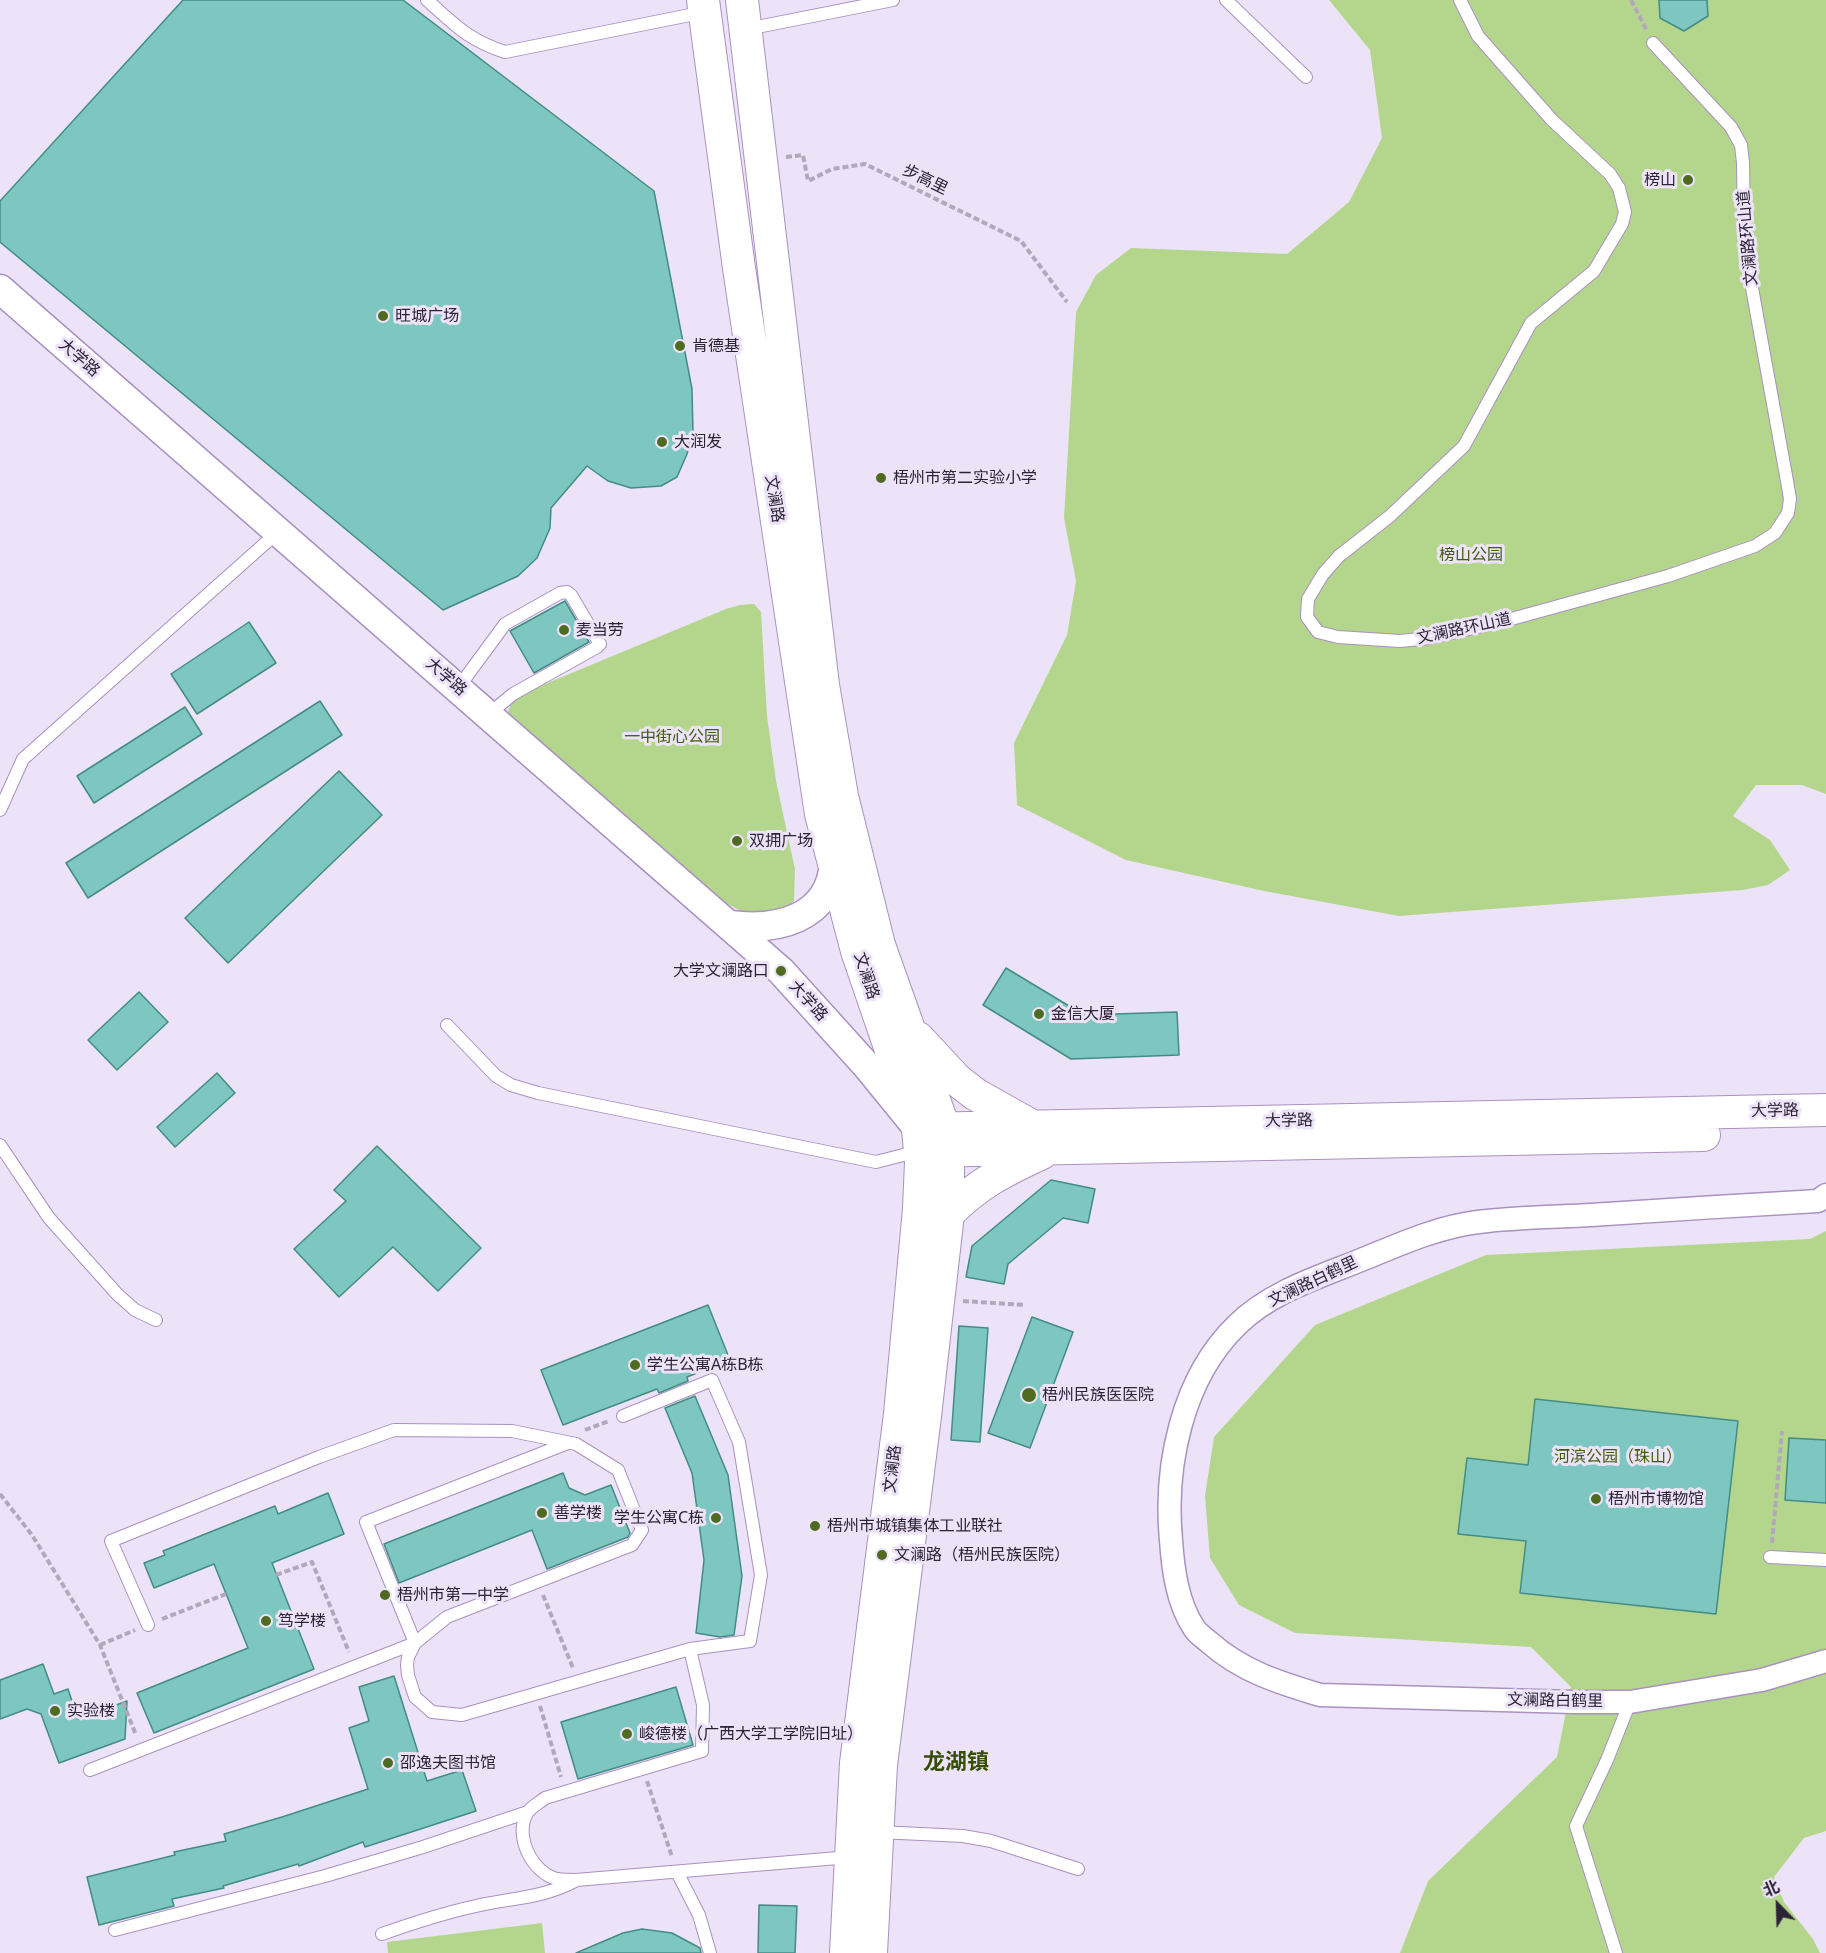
<!DOCTYPE html>
<html>
<head>
<meta charset="utf-8">
<style>
	body { margin:0 }
	#map { position:relative; width:1826px; height:1953px; overflow:hidden; background:#ede3f8; font-family:"Noto Sans","Noto Sans SC",sans-serif }
	canvas { display:block }
	.north { position:absolute; left:1748px; top:1875px; width:60px; height:60px; -webkit-text-stroke:4px #ede3f8; paint-order:stroke; rotate:337deg; font-size:16px; font-weight:700; line-height:24px; text-align:center; color:#2d2336 }
	.north::after { content:''; display:block; margin:auto; width:21px; height:27px; background:#2d2336; clip-path:polygon(50% 0,100% 100%,50% 72%,0 100%) }
</style>
</head>
<body>
<div id="map">
<canvas width="1826" height="1953"></canvas>
<div class="north">北</div>
</div>
<script>
const c = document.querySelector('canvas').getContext('2d');
c.lineJoin = 'round';
function fillPath(path, color) {
  c.fillStyle = color;
  c.fill(path, 'evenodd');
}
function stroke(path, color, width, dash) {
  c.strokeStyle = color;
  c.lineWidth = width;
  c.lineCap = dash ? 'butt' : 'round';
  c.setLineDash(dash || []);
  c.stroke(path);
}
function label(font, color, halo, rows, align = 'center') {
  c.font = font + ' "Noto Sans","Noto Sans SC",sans-serif';
  c.lineWidth = 6;
  c.setLineDash([]);
  c.textBaseline = 'middle';
  c.strokeStyle = halo;
  c.fillStyle = color;
  for (const [text, x, y, turn = 0] of rows) {
    c.save();
    c.translate(x, y);
    c.rotate((+turn || 0) * Math.PI / 180);
    c.textAlign = isNaN(turn) ? turn : align;
    if (halo) c.strokeText(text, 0, 0);
    c.fillText(text, 0, 0);
    c.restore();
  }
}
fillPath(new Path2D(`
	M1329 0H1826V794L1802 785H1756L1733 816 1770 840 1790 870 1768 885 1743 890 1399 916 1264 891 1126 860 1017 805 1014 743 1067 635 1076 581 1064 518 1076 312 1096 275 1131 248 1287 254 1349 202 1382 138 1370 50Z
	M754 604 761 612 767 716 776 781 795 869 794 901 781 912 765 917 741 911 720 900 507 715 511 703 521 694 726 609 740 605Z
	M1826 1231V1831L1804 1838 1774 1877 1784 1902 1813 1939 1820 1953H1400L1428 1881 1557 1757 1571 1687 1531 1647 1295 1633 1239 1605 1210 1558 1205 1496 1214 1437 1315 1325 1486 1255 1810 1239Z
	M542 1923 545 1953H388L387 1942Z`), '#b4d68c');
const building = new Path2D(`
	M183 0H403L654 191 692 389 693 433 687 454 677 477 661 486 631 488 608 481 587 466 551 508 550 528 537 558 518 576 443 610 0 242V201Z
	M1659 0H1707L1708 16 1684 31 1660 18Z
	M565 601 589 642 534 673 510 631Z
	M249 622 276 663 197 714 171 674Z
	M320 701 342 735 88 898 66 863Z
	M185 707 202 734 94 803 77 776Z
	M339 771 382 815 228 963 185 918Z
	M1006 968 1084 1015 1177 1012 1179 1055 1071 1059 983 1005Z
	M139 992 168 1022 117 1070 88 1040Z
	M217 1073 235 1093 175 1147 157 1127Z
	M377 1146 481 1248 438 1291 393 1247 339 1297 294 1249 346 1201 334 1190Z
	M1051 1180 1095 1189 1088 1223 1063 1218 1008 1264 1004 1284 966 1277 972 1246Z
	M708 1305 730 1360 687 1377 688 1381 659 1393 657 1389 563 1425 541 1370Z
	M1032 1317 1073 1332 1030 1448 988 1433Z
	M959 1326 988 1328 980 1442 951 1440Z
	M695 1396 728 1475 742 1576 734 1635 720 1637 696 1633 704 1560 692 1473 665 1408Z
	M1535 1399 1738 1421 1716 1614 1520 1593 1526 1541 1458 1534 1467 1458 1528 1465Z
	M1789 1438 1826 1440V1503L1785 1500Z
	M563 1473 569 1488 585 1495 611 1485 630 1533 628 1537 547 1569 532 1530 399 1583 384 1544Z
	M328 1493 344 1534 272 1563 314 1669 154 1733 137 1693 248 1648 214 1564 154 1588 144 1563 165 1555 163 1551 275 1506 278 1514Z
	M43 1664 54 1694 68 1689 78 1719 127 1701 125 1739 59 1763 41 1714 27 1709 0 1719V1680Z
	M394 1676 427 1781 462 1770 476 1811 365 1847 363 1842 299 1866 298 1864 223 1886 224 1888 172 1899 174 1906 99 1925 87 1877 175 1855 174 1852 226 1841 224 1834 282 1817 368 1789 349 1728 369 1721 359 1687Z
	M676 1687 693 1745 578 1779 561 1722Z
	M759 1905 797 1906 795 1953H758Z
	M642 1929 672 1933 700 1948 701 1953H576L623 1933Z`);
fillPath(building, '#7ec7c0');
stroke(building, '#438c86', 1.5);
const service = new Path2D(`
	M427 0C455 25 468 40 505 52L705 12
	M1226 0 1306 77
	M1460 0 1478 36 1552 120 1610 174 1619 188 1625 212 1622 224 1594 271 1531 323 1464 446 1390 516 1339 556 1323 574 1308 599 1307 617 1318 632 1338 637 1400 641 1430 638 1504 621 1668 576 1755 546 1775 533 1788 513 1790 499 1787 481 1748 266 1744 224 1743 163 1741 145 1731 127 1653 43
	M747 29 893 0
	M458 688 505 624 560 593 567 592 571 595 600 644 597 647 513 694 489 714
	M0 810 23 759 279 531
	M447 1025 496 1076 511 1085 538 1093 876 1162 919 1151
	M0 1145 49 1218 118 1295 135 1310 156 1320
	M1770 1557 1826 1560
	M148 1625 111 1541 319 1457 394 1430 512 1431 576 1444 618 1470 642 1530 632 1545 447 1617 415 1643 408 1657 407 1665 408 1675 415 1697 432 1712 462 1715 690 1649 750 1641 761 1575 739 1442 712 1380 623 1416
	M690 1649 703 1705 702 1751 545 1798C539 1803 531 1807 527 1813 514 1836 532 1873 557 1879 563 1880 570 1880 576 1880L850 1857
	M90 1770 415 1643 366 1522 568 1443
	M879 1832 963 1836 991 1841 1078 1869
	M677 1872 699 1915 710 1953
	M115 1930 325 1876 423 1847 528 1812
	M382 1934C413 1923 444 1913 476 1906 511 1898 543 1898 575 1881
	M1616 1953 1576 1826 1607 1760 1630 1702`);
const minor = new Path2D(`
	M1826 1195 1818 1201C1742 1205 1667 1210 1591 1215 1554 1217 1515 1217 1478 1222 1437 1227 1398 1245 1361 1260 1319 1277 1270 1292 1237 1325 1182 1378 1164 1466 1171 1540 1173 1569 1177 1602 1194 1628 1197 1633 1204 1638 1209 1642 1241 1671 1280 1683 1320 1695L1574 1702H1630L1762 1680 1826 1661`);
const tertiary = new Path2D(`
	M0 289 781 971 866 1065 914 1124
	M730 925C777 931 830 919 834 863`);
const secondary = new Path2D(`
	M703 0 739 268 821 814 857 951 918 1129 921 1162 919 1209 900 1414 856 1763 846 1953
	M742 0 823 685 842 796 879 945 944 1128 948 1159V1214L925 1416 881 1765 871 1953
	M918 1038 957 1080 975 1094 1032 1126
	M922 1129 1826 1110
	M926 1151 1704 1135
	M948 1214C977 1184 1005 1170 1042 1153`);
stroke(service, '#a991c0', 14);
stroke(minor, '#a991c0', 25);
stroke(tertiary, '#a991c0', 31);
stroke(secondary, '#a991c0', 34);
stroke(new Path2D(`
	M1631 0 1647 31
	M786 157 803 155 808 181 832 169 865 164 1021 241 1067 302
	M963 1301 1025 1305
	M585 1430 609 1421
	M0 1494 32 1535 100 1645 136 1735
	M1772 1543 1782 1431
	M276 1575 312 1562 349 1652
	M543 1595 573 1668
	M162 1619 226 1594
	M100 1645 135 1630
	M540 1706 561 1777
	M647 1781 672 1857`), '#b2a8bc', 4, [6, 3]);
stroke(service, '#fff', 12);
stroke(minor, '#fff', 22);
stroke(tertiary, '#fff', 28);
stroke(secondary, '#fff', 32);
for (const [x, y, r, color] of [
	[1688,180,6,"#4e6b20"],
	[383,316,6,"#4e6b20"],
	[680,346,6,"#4e6b20"],
	[662,442,6,"#4e6b20"],
	[881,478,6,"#4e6b20"],
	[564,630,6,"#4e6b20"],
	[737,841,6,"#4e6b20"],
	[781,971,6,"#4e6b20"],
	[1039,1014,6,"#4e6b20"],
	[635,1365,6,"#4e6b20"],
	[1029,1395,8,"#4e6b20"],
	[1596,1499,6,"#4e6b20"],
	[542,1513,6,"#4e6b20"],
	[716,1518,6,"#4e6b20"],
	[815,1526,6,"#4e6b20"],
	[882,1555,6,"#4e6b20"],
	[385,1595,6,"#4e6b20"],
	[266,1621,6,"#4e6b20"],
	[55,1711,6,"#4e6b20"],
	[627,1734,6,"#4e6b20"],
	[388,1763,6,"#4e6b20"]
]) {
  const dot = new Path2D();
  dot.arc(x, y, r, 0, 2 * Math.PI);
  c.fillStyle = color;
  c.fill(dot);
  stroke(dot, '#ede3f8', 2);
}
label('16px', '#2d2336', '#ede3f8', [
	["步高里",925,180,26],
	["文澜路环山道",1748,238,-95],
	["大学路",79,358,41],
	["文澜路",774,499,81],
	["文澜路环山道",1464,629,-12],
	["大学路",446,677,41],
	["文澜路",866,976,72],
	["大学路",808,1001,48],
	["大学路",1775,1111,-1],
	["大学路",1289,1121,-1],
	["文澜路白鹤里",1313,1282,-25],
	["文澜路",893,1469,-83],
	["文澜路白鹤里",1555,1701,1]
]);
label('16px', '#2d2336', '#ede3f8', [
	["榜山",1676,180,"right"],
	["旺城广场",395,316],
	["肯德基",692,346],
	["大润发",674,442],
	["梧州市第二实验小学",893,478],
	["麦当劳",576,630],
	["双拥广场",749,841],
	["大学文澜路口",769,971,"right"],
	["金信大厦",1051,1014],
	["学生公寓A栋B栋",647,1365],
	["梧州民族医医院",1042,1395],
	["梧州市博物馆",1608,1499],
	["善学楼",554,1513],
	["学生公寓C栋",704,1518,"right"],
	["梧州市城镇集体工业联社",827,1526],
	["文澜路（梧州民族医院）",894,1555],
	["梧州市第一中学",397,1595],
	["笃学楼",278,1621],
	["实验楼",67,1711],
	["峻德楼（广西大学工学院旧址）",639,1734],
	["邵逸夫图书馆",400,1763]
], 'left');
label('16px', '#3f5c08', '#ede3f8', [
	["榜山公园",1471,555],
	["一中街心公园",672,737],
	["河滨公园（珠山）",1618,1457]
]);
label('bold 22px', '#354e03', '#ede3f8', [
	["龙湖镇",956,1763]
]);
</script>
</body>
</html>
